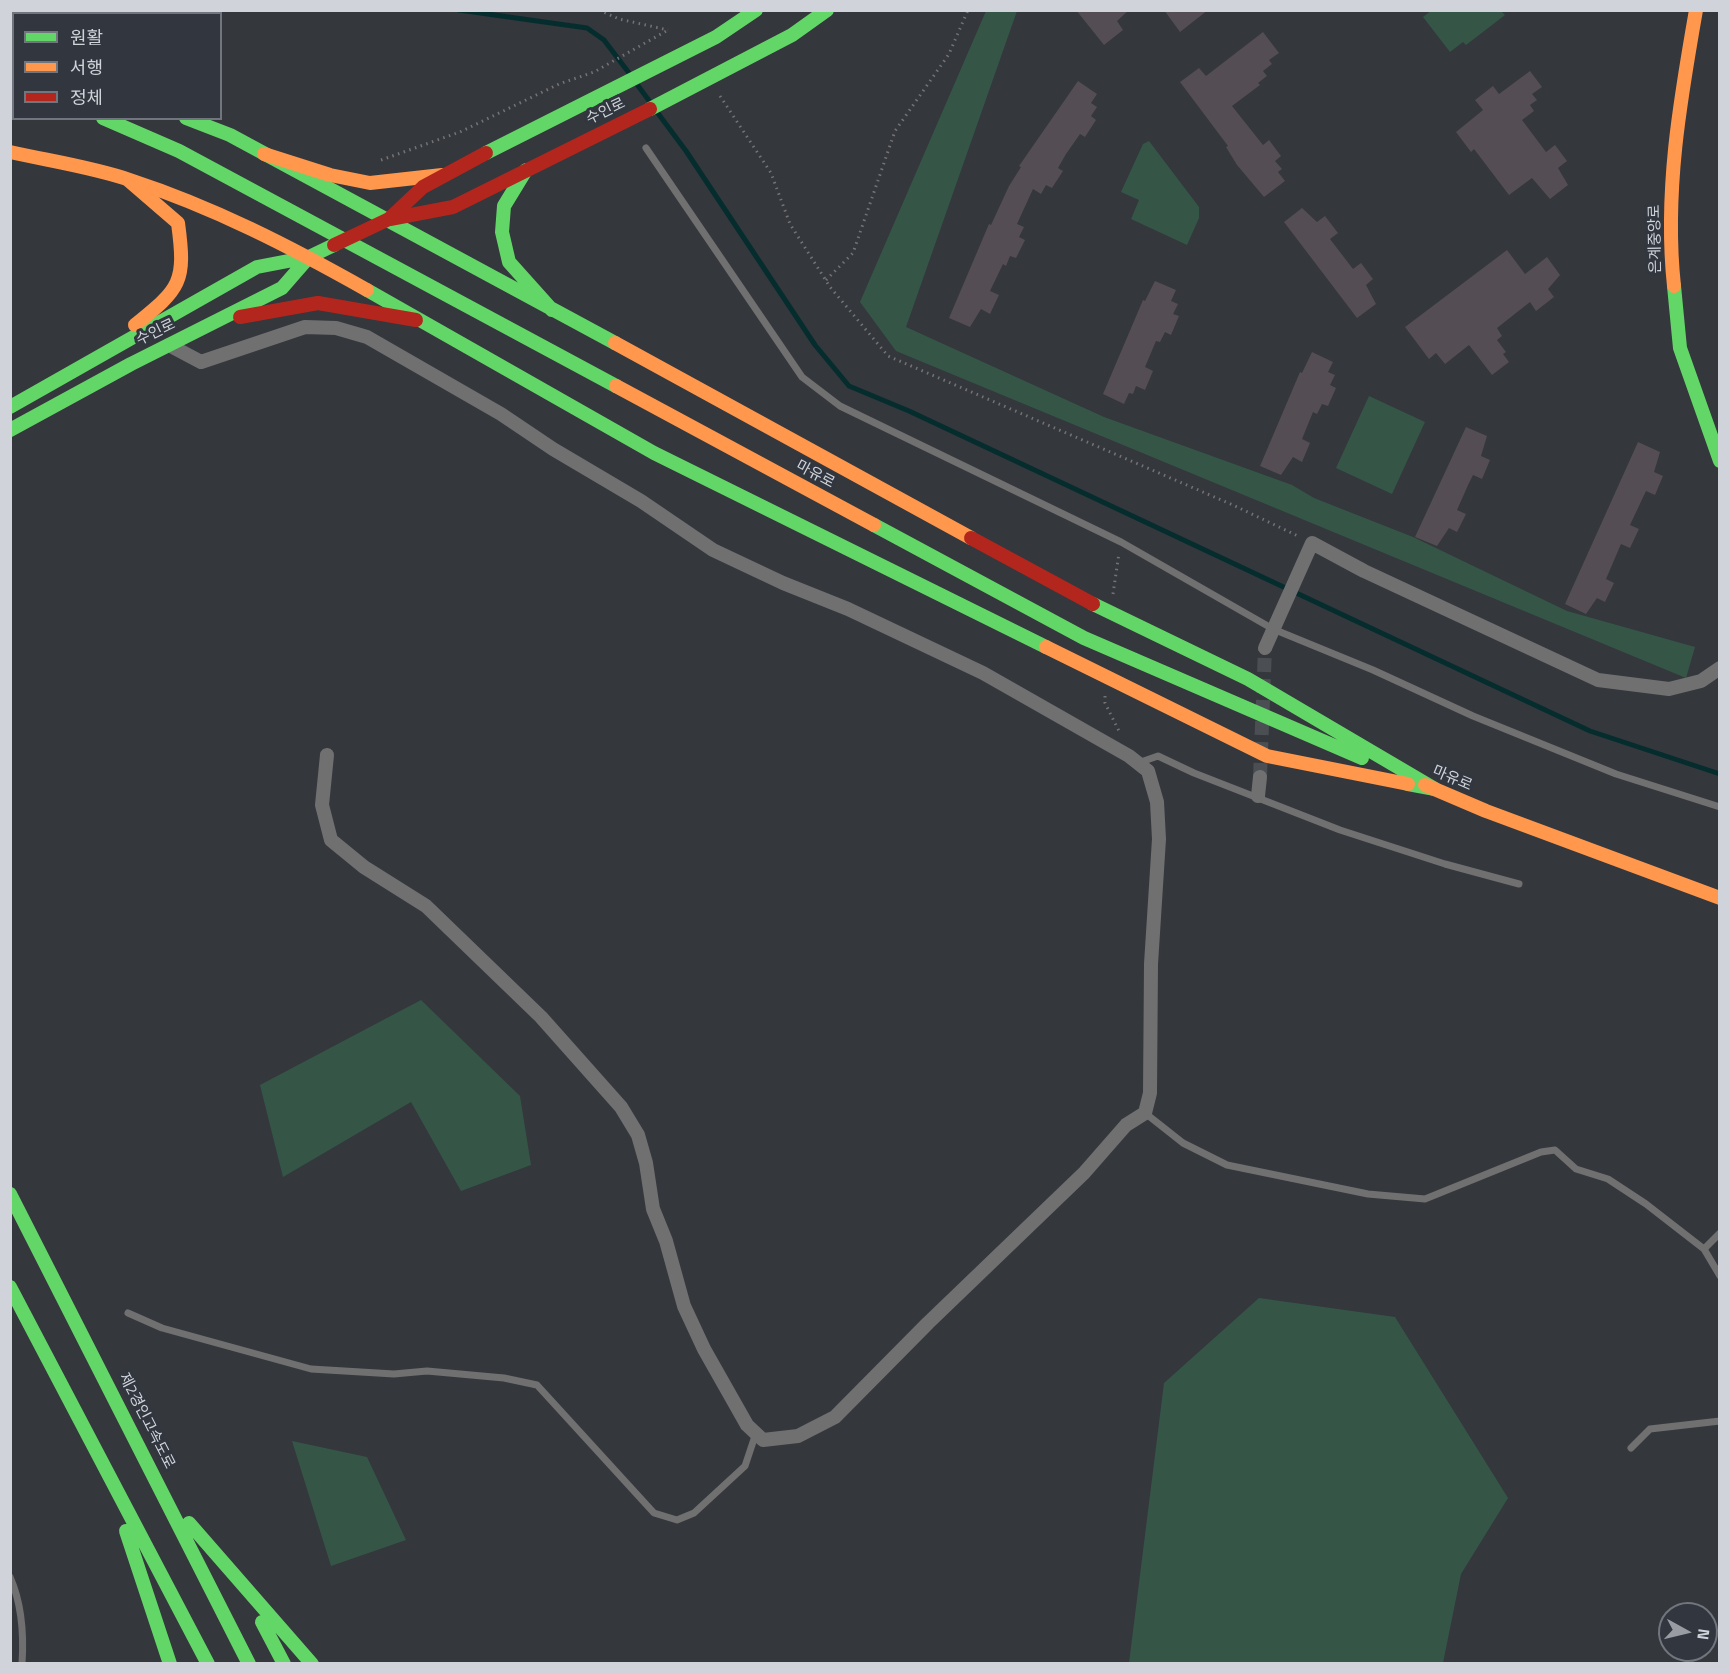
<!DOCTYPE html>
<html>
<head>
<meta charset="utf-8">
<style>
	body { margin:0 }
	#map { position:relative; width:1730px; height:1674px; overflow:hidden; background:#34373c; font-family:"Titillium Web","Noto Sans KR",sans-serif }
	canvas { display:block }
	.frame { position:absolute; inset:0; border:12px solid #d0d4da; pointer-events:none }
	.legend { position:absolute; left:12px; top:12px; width:210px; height:108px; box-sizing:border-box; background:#31363f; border:2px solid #71757d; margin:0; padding:8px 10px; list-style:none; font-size:18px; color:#d0d4da }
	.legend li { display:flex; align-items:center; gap:12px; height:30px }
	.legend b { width:30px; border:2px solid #71757d }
	.north { position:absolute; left:1658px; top:1602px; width:60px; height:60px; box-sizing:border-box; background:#31363f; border:2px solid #71757d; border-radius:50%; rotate:98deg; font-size:16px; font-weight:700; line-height:24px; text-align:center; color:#d0d4da }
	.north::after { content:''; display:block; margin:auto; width:21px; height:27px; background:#999da3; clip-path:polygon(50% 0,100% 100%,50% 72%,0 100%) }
</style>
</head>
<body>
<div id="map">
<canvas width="1730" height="1674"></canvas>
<div class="frame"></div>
<ul class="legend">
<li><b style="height:8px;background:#63d668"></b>원활</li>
<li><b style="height:8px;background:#ff974d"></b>서행</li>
<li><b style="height:8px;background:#b3261e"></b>정체</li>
</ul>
<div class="north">N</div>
</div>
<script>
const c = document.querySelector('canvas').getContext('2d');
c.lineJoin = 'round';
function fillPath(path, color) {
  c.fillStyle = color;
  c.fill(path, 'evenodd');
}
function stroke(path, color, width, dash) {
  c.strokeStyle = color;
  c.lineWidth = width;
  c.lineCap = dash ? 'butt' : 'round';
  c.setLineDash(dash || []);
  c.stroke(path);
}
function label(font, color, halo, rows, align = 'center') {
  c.font = font + ' "Titillium Web","Noto Sans KR",sans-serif';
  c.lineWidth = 6;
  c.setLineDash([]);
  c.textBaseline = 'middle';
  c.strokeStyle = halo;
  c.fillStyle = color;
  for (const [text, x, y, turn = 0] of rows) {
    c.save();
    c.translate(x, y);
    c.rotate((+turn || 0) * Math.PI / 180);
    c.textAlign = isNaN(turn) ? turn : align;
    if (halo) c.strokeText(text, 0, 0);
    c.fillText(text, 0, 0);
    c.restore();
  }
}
fillPath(new Path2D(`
	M1432 10 1501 11 1505 15 1466 45 1463 42 1450 52 1423 17Z
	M986 11H1017L906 327 1104 417 1292 485 1314 498 1413 537 1567 611 1695 647 1686 678 896 351 860 302Z
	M1149 141 1199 207V218L1187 245 1131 219 1139 200 1121 192 1143 144Z
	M1369 396 1425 422 1392 494 1336 468Z
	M421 1000 520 1096 531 1165 461 1191 411 1102 283 1177 260 1085Z
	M1259 1298 1395 1317 1508 1498 1461 1574 1443 1663H1129L1164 1383Z
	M292 1441 367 1457 406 1540 331 1566Z`), '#355646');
stroke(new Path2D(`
	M459 10 587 28 604 40 629 73
	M636 83 650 102
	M657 112 686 151 815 345 849 386 909 411 1590 731 1720 774`), '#062d2e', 5);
fillPath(new Path2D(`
	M1076 10H1129L1117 21 1123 30 1104 45Z
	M1164 10H1208L1180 32Z
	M1263 32 1279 53 1269 60 1272 64 1263 71 1267 76 1258 83 1260 85 1232 106 1263 145 1269 140 1281 156 1275 161 1282 169 1278 172 1285 181 1264 197 1237 165 1226 147 1228 146 1180 82 1199 68 1206 76Z
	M1530 71 1542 87 1532 94 1537 100 1530 105 1534 111 1522 120 1546 152 1555 145 1567 161 1558 168 1568 185 1550 199 1532 178 1509 195 1474 149 1471 152 1456 132 1483 110 1475 100 1493 86 1499 94Z
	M1078 81 1097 94 1091 103 1097 107 1091 116 1096 120 1085 137 1080 134 1066 154 1058 168 1063 171 1052 188 1046 185 1041 194 1033 189 1017 224 1024 227 1019 237 1025 240 1016 258 1010 256 1006 266 1003 264 990 291 999 295 990 314 981 309 970 327 949 318 989 224 991 225 1009 186 1021 167 1019 166Z
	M1302 208 1317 222 1325 216 1338 233 1330 239 1353 269 1361 263 1373 279 1366 285 1376 304 1357 318 1284 222Z
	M1507 250 1525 274 1547 257 1560 275 1548 289 1554 297 1536 311 1530 302 1497 328 1502 336 1497 340 1506 352 1503 354 1509 362 1492 375 1469 345 1445 364 1436 353 1429 359 1405 327Z
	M1155 281 1176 290 1171 301 1178 304 1173 314 1179 316 1171 335 1165 332 1160 342 1156 341 1145 367 1153 371 1145 390 1136 386 1133 394 1129 393 1124 404 1103 394 1143 300 1145 301Z
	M1312 352 1333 362 1328 372 1335 375 1330 385 1336 388 1328 406 1322 404 1317 414 1313 412 1302 439 1310 443 1302 462 1293 457 1281 475 1260 466 1300 372 1302 373Z
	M1466 427 1487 436 1481 456 1490 460 1482 479 1473 475 1469 483 1457 510 1466 514 1457 532 1449 528 1437 546 1415 537Z
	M1638 442 1660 452 1654 472 1663 476 1655 495 1646 491 1630 525 1639 529 1630 548 1621 544 1606 579 1614 583 1605 602 1597 598 1586 614 1565 604Z`), '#544d54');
stroke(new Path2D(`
	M1260 777 1265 648`), '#4b4f54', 14, [14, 7]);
stroke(new Path2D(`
	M599 10 619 19 668 30
	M720 96 771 173 790 224 830 287 888 356 1233 505 1300 537
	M381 160 460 132 559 84 594 72 668 30
	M826 280 853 253 895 131 949 54 968 10
	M1113 594 1119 553
	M1105 696V703L1119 731`), '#747375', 3, [1.5, 4.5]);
stroke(new Path2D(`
	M646 148 802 377 840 406 1121 542 1273 629 1373 670 1473 716 1616 774 1720 807
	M1138 763 1158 756 1194 773 1340 830 1445 864 1519 884
	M1145 1113 1183 1143 1227 1165 1368 1194 1425 1199 1541 1152 1555 1150 1576 1169 1608 1179 1646 1204 1704 1249 1720 1276
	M1704 1249 1720 1233
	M128 1313 162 1328 311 1369 394 1374 427 1371 504 1378 537 1385 654 1513 677 1520 694 1513 745 1466 756 1433
	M1631 1448 1650 1429 1720 1421
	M10 1577C22 1604 24 1634 22 1664`), '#707071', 7);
stroke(new Path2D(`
	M169 345 201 362 305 327 336 328 367 337 501 414 553 449 641 501 713 550 783 583 848 609 983 673 1129 756 1148 771 1157 802 1159 839 1151 964 1150 1093 1145 1113 1126 1125 1084 1173 928 1323 835 1417 798 1436 763 1440 747 1425 704 1349 684 1306 666 1241 653 1209 646 1163 638 1135 621 1107 541 1017 426 906 364 867 331 840 322 805 327 755
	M1265 648 1312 543 1364 571 1598 680 1669 689 1701 681 1720 668
	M1258 796 1260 777`), '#707071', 14);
stroke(new Path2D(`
	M10 63 14 64
	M10 100 14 101
	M650 109 792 35 827 10
	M103 118 179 151 616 386
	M186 118 230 135 615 343
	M486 153 716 37 756 10
	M526 170 504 206 502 232 509 262 552 310
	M1674 286 1680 348 1720 461
	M367 290 654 453 1046 647
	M10 407 257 267 309 257 334 245
	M10 430 131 364 282 288 309 257
	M874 525 1084 638 1362 758
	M1093 604 1248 679 1435 789 1408 784
	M10 1194 249 1664
	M10 1287 208 1664
	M189 1523 312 1664
	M126 1531 170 1664
	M262 1622 284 1664`), '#63d668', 14);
stroke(new Path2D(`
	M10 152C50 161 92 167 130 180 213 207 291 247 367 290
	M264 154 330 175 370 183 442 175
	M127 179 178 223C186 282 181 288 135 325
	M1674 286C1664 193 1680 101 1696 10
	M615 343 971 538
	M616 386 874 525
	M1046 647 1267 756 1408 784
	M1425 785 1486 811 1720 898`), '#ff974d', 14);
stroke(new Path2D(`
	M390 219 453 207 650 109
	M334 245 389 219 423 187 486 153
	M240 317 318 303 416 320
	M971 538 1093 604`), '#b3261e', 14);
label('15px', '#d0d4da', '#31363f', [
	["수인로",606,112,-26],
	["은계중앙로",1656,239,-91],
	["수인로",156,333,-26],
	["마유로",815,475,28],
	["마유로",1452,779,23],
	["제2경인고속도로",146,1421,63]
]);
</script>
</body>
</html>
